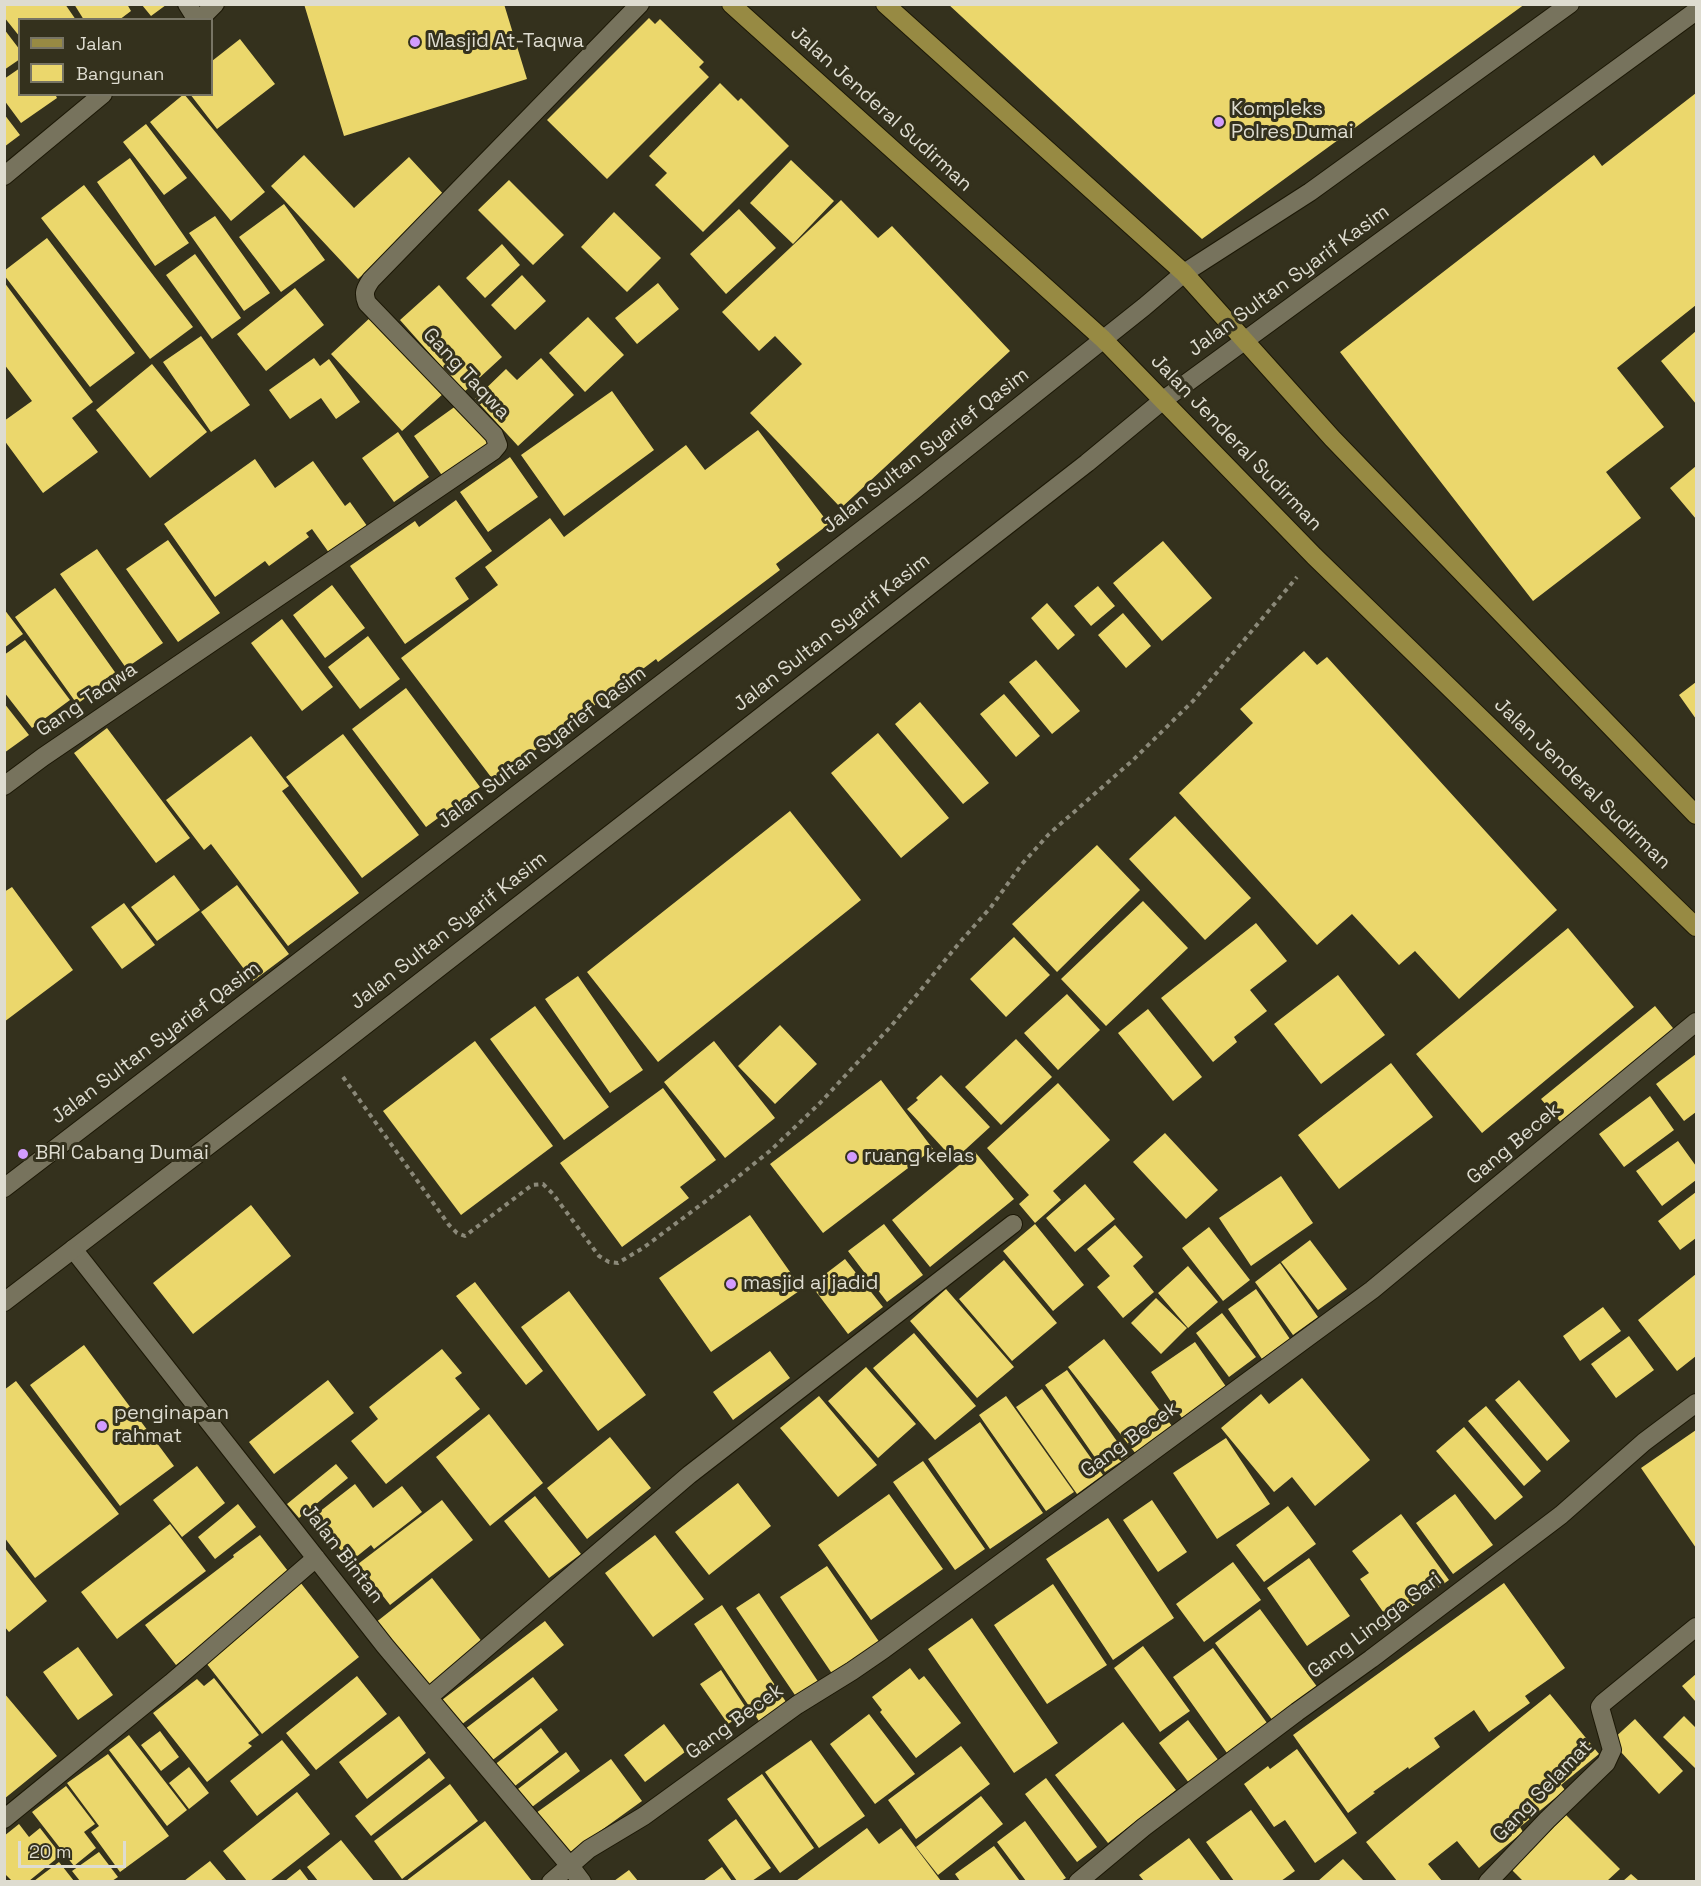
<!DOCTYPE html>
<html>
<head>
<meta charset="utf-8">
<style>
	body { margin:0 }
	#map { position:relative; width:1701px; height:1886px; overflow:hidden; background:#34311d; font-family:"Space Grotesk",sans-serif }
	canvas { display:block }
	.frame { position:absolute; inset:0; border:6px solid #dedcd0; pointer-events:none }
	.legend { position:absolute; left:18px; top:18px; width:195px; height:78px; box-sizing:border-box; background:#34311d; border:2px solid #787565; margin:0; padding:8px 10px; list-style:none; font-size:18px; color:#dedcd0 }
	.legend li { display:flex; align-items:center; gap:12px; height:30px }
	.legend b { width:30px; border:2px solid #787565 }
	.scale { position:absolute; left:18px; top:1841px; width:108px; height:27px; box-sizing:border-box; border:3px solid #dedcd0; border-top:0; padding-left:8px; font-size:18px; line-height:21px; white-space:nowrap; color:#dedcd0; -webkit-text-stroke:4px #34311d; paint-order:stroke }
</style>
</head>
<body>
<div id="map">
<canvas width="1701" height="1886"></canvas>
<div class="frame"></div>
<ul class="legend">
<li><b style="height:8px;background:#978a43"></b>Jalan</li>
<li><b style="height:16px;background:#ebd76c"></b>Bangunan</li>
</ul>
<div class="scale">20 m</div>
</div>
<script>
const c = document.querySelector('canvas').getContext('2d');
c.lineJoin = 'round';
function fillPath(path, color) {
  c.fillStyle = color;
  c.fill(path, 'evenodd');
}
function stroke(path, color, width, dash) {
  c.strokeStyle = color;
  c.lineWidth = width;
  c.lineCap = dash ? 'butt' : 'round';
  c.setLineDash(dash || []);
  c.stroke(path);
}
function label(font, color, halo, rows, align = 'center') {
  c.font = font + ' "Space Grotesk",sans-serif';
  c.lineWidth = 6;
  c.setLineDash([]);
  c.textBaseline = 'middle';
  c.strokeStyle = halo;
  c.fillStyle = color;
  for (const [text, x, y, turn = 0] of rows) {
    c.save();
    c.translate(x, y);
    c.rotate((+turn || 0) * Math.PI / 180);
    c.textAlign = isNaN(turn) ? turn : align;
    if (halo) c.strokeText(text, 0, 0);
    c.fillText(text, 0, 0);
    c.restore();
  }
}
fillPath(new Path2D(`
	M4 4H65L76 20H20V37L4 17Z
	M74 4H127L131 11 119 20H84Z
	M304 4H504L527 79 344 136Z
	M948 4H1525L1202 239Z
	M142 5H166L151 16Z
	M649 18 655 24 660 19 704 62 699 67 709 77 607 179 547 120Z
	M4 29 20 50V59L4 70Z
	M240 39 275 84 217 129 190 94H212V61Z
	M20 68V94H55L57 98 21 123 4 100V79Z
	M720 83 738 101 741 98 789 146 703 232 655 185 667 173 649 156Z
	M1696 93V305L1617 368 1664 427 1606 472 1641 518 1533 601 1340 352 1594 155 1602 166Z
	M184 94 265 192 231 221 150 122Z
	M4 114 20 135 4 147Z
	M146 124 187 178 164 195 123 142Z
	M304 155 354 208 409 157 446 197 358 279 271 186Z
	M130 158 189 243 155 266 97 182Z
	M791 160 834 201 793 244 750 203Z
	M509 180 564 235 533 265 478 210Z
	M84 185 193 327 150 359 41 218Z
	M841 200 878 238 892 226 1010 351 841 508 750 413 802 364 775 336 759 351 722 312Z
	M284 204 325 260 281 292 239 237Z
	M739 209 776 248 726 294 690 254Z
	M614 212 661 258 627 292 581 247Z
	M215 216 270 293 244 311 189 233Z
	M47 238 135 353 90 387 4 275V271Z
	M502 244 520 265 485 298 466 278Z
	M195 254 241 318 212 339 166 275Z
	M522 275 546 301 515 330 491 305Z
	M4 282 93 402 72 418 98 452 43 493 4 440V421L32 401 4 364Z
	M658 283 679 309 637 344 615 318Z
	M439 285 502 357 464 392 400 320Z
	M295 288 324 325 266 371 237 334Z
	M372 316 444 393 402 431 331 354Z
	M588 317 624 355 585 392 549 353Z
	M1696 331V404L1661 361Z
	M201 336 250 405 211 432 163 362Z
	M314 358 320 366 329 359 360 402 336 419 321 398 290 419 269 390Z
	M541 358 574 395 518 446 475 399 506 369 517 380Z
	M152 364 207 432 150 478 96 410Z
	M612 391 654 450 564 516 521 455Z
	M460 403 492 448 446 481 414 436Z
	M758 430 829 524 776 564 780 570 658 662 656 659 494 781 401 658 498 585 485 567 550 518 564 537 686 445 705 470Z
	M398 432 429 477 394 502 362 458Z
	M510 457 538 497 488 532 460 492Z
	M255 459 275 488 313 461 345 506 350 502 370 530 332 557 312 529 306 533 309 537 269 566 265 561 215 597 164 524Z
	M1696 466V519L1670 488Z
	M456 500 492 551 455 578 469 599 405 644 350 566 415 521 419 527Z
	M168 540 220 613 178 642 126 569Z
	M1163 541 1212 598 1162 641 1113 583Z
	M97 549 163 643 126 668 60 574Z
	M332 585 365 628 325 658 293 615Z
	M1098 586 1115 606 1091 626 1074 606Z
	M55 588 117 675 77 704 15 617Z
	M1047 603 1075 635 1058 650 1031 618Z
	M4 609 23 634 4 648Z
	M1123 613 1151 646 1126 668 1098 635Z
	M282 619 333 687 302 711 251 643Z
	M368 636 400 679 360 709 328 667Z
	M25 640 70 700 32 728 4 692V655Z
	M1304 651 1317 665 1327 657 1557 910 1459 999 1415 951 1399 965 1352 914 1317 945 1179 793 1253 723 1240 709Z
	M1036 660 1080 711 1052 734 1009 682Z
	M1696 682V719L1679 695Z
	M406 688 480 787 426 827 352 729Z
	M1004 694 1040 736 1016 757 980 714Z
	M920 702 989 783 963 804 895 724Z
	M4 703 29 735 4 753Z
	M107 728 190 838 156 863 74 753Z
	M878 733 949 818 901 858 831 773Z
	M343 734 419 835 362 878 286 777Z
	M251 736 289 786 282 791 359 893 288 946 211 844 204 850 166 800Z
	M790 811 861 900 658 1062 587 972Z
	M1175 816 1251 898 1205 940 1129 859Z
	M1097 845 1140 890 1057 972 1012 924Z
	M174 875 200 910 157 941 131 907Z
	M237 885 289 954 253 981 201 912Z
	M12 887 73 970 4 1022V892Z
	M1143 901 1188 948 1106 1026 1061 979Z
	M124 903 155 945 122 969 91 927Z
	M1256 923 1287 961 1250 990 1267 1011 1234 1037 1237 1042 1213 1062 1161 998Z
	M1568 928 1634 1007 1482 1133 1416 1054Z
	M1014 937 1050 975 1006 1017 970 979Z
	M1338 975 1385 1035 1321 1084 1274 1024Z
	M578 976 643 1070 610 1093 545 999Z
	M1067 994 1100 1030 1058 1070 1024 1033Z
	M535 1006 609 1107 564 1140 490 1039Z
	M1655 1006 1677 1033 1564 1126 1541 1099Z
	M1148 1009 1202 1077 1173 1101 1118 1033Z
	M780 1025 817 1064 775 1104 738 1066Z
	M1016 1039 1052 1077 1001 1125 965 1087Z
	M475 1041 553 1146 461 1215 383 1111Z
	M714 1041 775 1118 725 1158 664 1082Z
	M1696 1054V1112L1684 1121 1656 1084Z
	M1391 1063 1433 1117 1339 1189 1298 1135Z
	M941 1075 990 1127 954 1160 907 1109 918 1100 916 1098Z
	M881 1080 933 1149 823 1233 770 1164Z
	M1058 1083 1110 1140 1053 1191 1061 1200 1035 1223 1019 1204 1029 1195 987 1148Z
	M663 1088 716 1160 680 1187 689 1198 622 1247 560 1163Z
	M1650 1096 1674 1130 1624 1167 1599 1134Z
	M1165 1133 1218 1190 1186 1219 1133 1162Z
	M1678 1141 1696 1166V1180L1662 1206 1636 1171Z
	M975 1152 1014 1199 930 1267 892 1220Z
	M1281 1176 1313 1223 1251 1266 1219 1218Z
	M1085 1184 1115 1219 1075 1252 1046 1218Z
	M1696 1192V1238L1680 1250 1658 1221Z
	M251 1205 291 1256 193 1334 153 1283Z
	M750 1215 802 1289 711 1352 659 1278Z
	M884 1224 923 1275 887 1302 848 1251Z
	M1035 1224 1084 1285 1053 1311 1003 1251Z
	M1115 1225 1143 1257 1133 1266 1154 1292 1123 1318 1097 1287 1110 1276 1087 1249Z
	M1209 1227 1250 1280 1223 1301 1182 1248Z
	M1310 1240 1347 1289 1318 1310 1281 1262Z
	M845 1259 883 1307 848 1334 811 1285Z
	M1004 1260 1057 1323 1012 1361 959 1299Z
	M1280 1263 1318 1317 1293 1335 1255 1282Z
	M1188 1266 1218 1302 1188 1328 1158 1293Z
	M1696 1274V1356L1677 1371 1638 1320Z
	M475 1282 543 1371 526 1385 456 1296Z
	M946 1289 1014 1367 977 1398 910 1321Z
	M1256 1289 1290 1339 1262 1359 1228 1309Z
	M569 1291 646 1395 598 1431 521 1327Z
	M1156 1298 1187 1328 1161 1354 1131 1323Z
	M1603 1307 1621 1331 1580 1361 1563 1336Z
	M1222 1313 1256 1357 1229 1377 1196 1333Z
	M914 1333 976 1406 935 1440 873 1368Z
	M1629 1336 1654 1370 1616 1398 1591 1364Z
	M1104 1339 1172 1426 1136 1454 1068 1367Z
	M1195 1342 1227 1388 1182 1418 1151 1372Z
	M84 1345 174 1466 120 1506 30 1385Z
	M442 1349 462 1373 455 1378 480 1409 386 1484 351 1441 378 1419 369 1407Z
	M770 1351 790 1378 733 1420 713 1392Z
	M866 1367 916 1424 878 1458 828 1401Z
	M1067 1370 1128 1457 1105 1472 1045 1385Z
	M1302 1378 1370 1460 1315 1506 1292 1477 1274 1492 1221 1428 1261 1394 1269 1404Z
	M328 1380 354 1413 274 1474 249 1442Z
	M1519 1380 1570 1441 1547 1461 1495 1400Z
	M16 1381 119 1514 35 1578 4 1537V1390Z
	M1042 1389 1103 1475 1077 1494 1016 1407Z
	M819 1396 877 1465 838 1497 780 1428Z
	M1006 1396 1074 1492 1046 1511 979 1415Z
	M1486 1406 1541 1471 1524 1486 1468 1421Z
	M489 1414 543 1483 490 1526 436 1457Z
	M980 1422 1043 1513 990 1549 928 1459Z
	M1464 1427 1523 1497 1495 1520 1436 1451Z
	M1696 1430V1548L1641 1468Z
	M610 1437 651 1488 587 1539 547 1488Z
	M1226 1438 1270 1504 1217 1539 1173 1473Z
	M923 1461 985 1549 955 1570 893 1482Z
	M336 1464 348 1478 299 1518 287 1504Z
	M197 1466 225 1503 182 1537 153 1500Z
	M738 1483 771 1526 709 1575 675 1532Z
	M355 1484 373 1508 402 1486 422 1512 374 1549 371 1545 350 1562 314 1516Z
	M889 1494 943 1569 871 1620 818 1545Z
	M1455 1494 1493 1545 1453 1574 1416 1523Z
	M535 1496 581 1554 549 1578 504 1521Z
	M442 1500 473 1540 390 1605 358 1564Z
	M1152 1500 1187 1552 1158 1572 1123 1520Z
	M238 1504 256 1527 215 1559 198 1537Z
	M1288 1506 1316 1544 1264 1582 1236 1545Z
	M1401 1514 1449 1580 1400 1615 1395 1609 1386 1616 1360 1579 1369 1573 1352 1551Z
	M1108 1518 1174 1618 1113 1660 1046 1559Z
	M170 1524 206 1571 117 1639 81 1592Z
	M260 1535 291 1575 176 1665 145 1625 234 1557 233 1555Z
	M655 1535 704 1599 653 1637 605 1573Z
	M4 1547 47 1601 9 1632 4 1626Z
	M1309 1558 1350 1616 1307 1646 1267 1588Z
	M1233 1562 1261 1600 1204 1642 1176 1604Z
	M827 1566 880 1643 833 1675 780 1597Z
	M432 1578 483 1643 425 1688 375 1623Z
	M300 1582 359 1657 262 1734 203 1659Z
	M1504 1583 1565 1668 1525 1696 1530 1703 1489 1732 1474 1710 1434 1738 1440 1747 1409 1769 1408 1767 1373 1792 1375 1793 1348 1813 1293 1735Z
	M1053 1584 1107 1665 1047 1704 994 1625Z
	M759 1593 819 1683 797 1698 736 1608Z
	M722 1605 788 1705 761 1724 694 1624Z
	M1260 1609 1318 1688 1273 1721 1215 1643Z
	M972 1618 1058 1743 1014 1773 928 1649Z
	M545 1621 564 1645 461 1725 442 1700Z
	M1143 1646 1190 1711 1160 1732 1114 1668Z
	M78 1647 113 1695 78 1720 43 1672Z
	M1213 1648 1267 1723 1227 1753 1173 1677Z
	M910 1668 919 1680 924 1676 961 1723 916 1758 880 1712 882 1710 872 1697Z
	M721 1670 748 1711 728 1724 700 1684Z
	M1696 1674V1702L1682 1686Z
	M357 1676 387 1714 316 1770 286 1733Z
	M533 1677 558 1710 490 1762 465 1729Z
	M214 1678 259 1735 248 1743 252 1746 207 1782 153 1713 197 1679 204 1686Z
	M4 1693 57 1756 4 1799Z
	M1550 1694 1599 1754 1561 1785 1565 1790 1520 1827 1523 1832 1479 1868 1457 1841 1428 1864 1442 1881H1397L1366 1842Z
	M869 1714 915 1774 875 1804 830 1744Z
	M399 1716 426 1753 367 1799 339 1762Z
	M1684 1716 1696 1728V1769L1663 1737Z
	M1635 1719 1683 1771 1659 1794 1611 1741Z
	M1188 1720 1219 1761 1189 1783 1159 1743Z
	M1123 1722 1176 1790 1108 1843 1055 1775Z
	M664 1724 685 1752 645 1782 624 1755Z
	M541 1728 559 1752 511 1789 493 1766Z
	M160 1731 179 1757 161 1771 141 1745Z
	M129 1735 187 1810 167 1826 109 1750Z
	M282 1740 310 1775 257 1816 230 1781Z
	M811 1740 865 1816 819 1848 765 1772Z
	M961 1746 990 1784 916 1839 888 1800Z
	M1297 1749 1357 1833 1315 1863 1285 1820 1274 1827 1244 1784 1268 1766 1270 1769Z
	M566 1752 580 1771 528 1810 514 1792Z
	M108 1754 169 1836 120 1872 91 1832 99 1826 67 1783Z
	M429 1758 445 1778 371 1836 355 1816Z
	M611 1759 642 1801 567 1855 536 1813Z
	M189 1767 209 1793 189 1809 169 1783Z
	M762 1774 814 1848 780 1873 727 1799Z
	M1046 1778 1097 1847 1077 1862 1025 1794Z
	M450 1784 478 1821 402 1879 374 1841Z
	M66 1786 95 1824 84 1832 96 1848 74 1866 32 1812Z
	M297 1792 330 1834 270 1881H247L223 1851Z
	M981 1796 1003 1824 938 1875 916 1847Z
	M1251 1810 1295 1871 1281 1881H1234L1206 1842Z
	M1566 1815 1620 1869 1607 1881H1523L1511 1869Z
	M736 1819 771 1868 752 1881H737L708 1840Z
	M485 1821 532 1881H406Z
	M1025 1821 1066 1878 1061 1881H1026L997 1842Z
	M19 1824 29 1837 40 1828 61 1855 29 1881H12L4 1873V1836Z
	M867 1828 879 1844 901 1828 941 1881H796Z
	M1189 1838 1221 1881H1144L1139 1875Z
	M341 1840 374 1881H318L307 1867Z
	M994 1846 1020 1881H960L955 1874Z
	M99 1852 118 1877 112 1881H80L72 1871Z
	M1343 1859 1364 1881H1318Z
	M210 1861 227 1881H184Z
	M59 1862 74 1881H34Z
	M722 1867 732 1881H703Z
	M300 1869 309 1881H285Z
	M629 1870 638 1881H614Z
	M1631 1874 1639 1881H1623Z`), '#ebd76c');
const street = new Path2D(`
	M187 4 197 20
	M199 20 215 4
	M4 176 103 94
	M4 786 43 757 493 451 498 445 494 435 367 303C363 293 365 289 371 280L640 4
	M73 1249 385 1646 570 1866 582 1882
	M429 1697 689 1475 1013 1224
	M4 1819 171 1683 316 1558
	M551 1882 589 1849 644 1816 797 1705 852 1671 884 1649 1372 1290 1696 1022
	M1078 1882 1144 1827 1297 1712 1371 1659 1561 1515 1644 1442 1696 1403
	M1488 1882 1547 1820 1606 1763 1612 1750 1601 1711 1600 1707 1603 1703 1696 1627`);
const secondary = new Path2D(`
	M4 1188 914 490 1144 307 1184 273 1310 192 1570 4
	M4 1302 328 1054 1087 463 1162 401 1696 11`);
const primary = new Path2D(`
	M731 4 1103 339 1314 556 1696 927
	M885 4 1184 273 1332 438 1696 815`);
stroke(street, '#1c1806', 20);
stroke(secondary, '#1c1806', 20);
stroke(primary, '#1c1806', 20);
stroke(new Path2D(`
	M343 1077 449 1225 457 1233 465 1236 532 1185 543 1184 553 1194 599 1256 609 1262 618 1263 643 1248 734 1180 771 1150 820 1103 892 1025 960 942 991 907 1022 864 1049 834 1132 761 1193 701 1297 577`), '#8b8979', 4, [4.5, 4.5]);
stroke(street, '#77735d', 18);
stroke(secondary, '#77735d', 18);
stroke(primary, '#978a43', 18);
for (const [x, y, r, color] of [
	[415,42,6,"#d29cfd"],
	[1219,122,6,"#d29cfd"],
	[23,1154,6,"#d29cfd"],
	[852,1157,6,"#d29cfd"],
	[731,1284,6,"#d29cfd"],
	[102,1426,6,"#d29cfd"]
]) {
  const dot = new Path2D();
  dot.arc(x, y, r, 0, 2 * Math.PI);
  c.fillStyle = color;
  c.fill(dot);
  stroke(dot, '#34311d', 2);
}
label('20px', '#dedcd0', '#34311d', [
	["Masjid At-Taqwa",427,42],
	["Kompleks",1231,110],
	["Polres Dumai",1231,133],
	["BRI Cabang Dumai",35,1154],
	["ruang kelas",864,1157],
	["masjid aj jadid",743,1284],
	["penginapan",114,1414],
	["rahmat",114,1437]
], 'left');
label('20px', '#dedcd0', '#34311d', [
	["Jalan Jenderal Sudirman",881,109,42],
	["Jalan Sultan Syarif Kasim",1289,281,-36],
	["Gang Taqwa",466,374,47],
	["Jalan Jenderal Sudirman",1236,443,46],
	["Jalan Sultan Syarief Qasim",926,451,-38],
	["Jalan Sultan Syarif Kasim",832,633,-38],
	["Gang Taqwa",87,700,-34],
	["Jalan Sultan Syarief Qasim",542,748,-37],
	["Jalan Jenderal Sudirman",1582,784,44],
	["Jalan Sultan Syarif Kasim",449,931,-38],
	["Jalan Sultan Syarief Qasim",156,1043,-37],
	["Gang Becek",1514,1144,-40],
	["Gang Becek",1130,1440,-36],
	["Jalan Bintan",342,1554,52],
	["Gang Lingga Sari",1375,1626,-37],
	["Gang Becek",735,1722,-36],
	["Gang Selamat",1543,1791,-46]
]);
</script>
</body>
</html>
